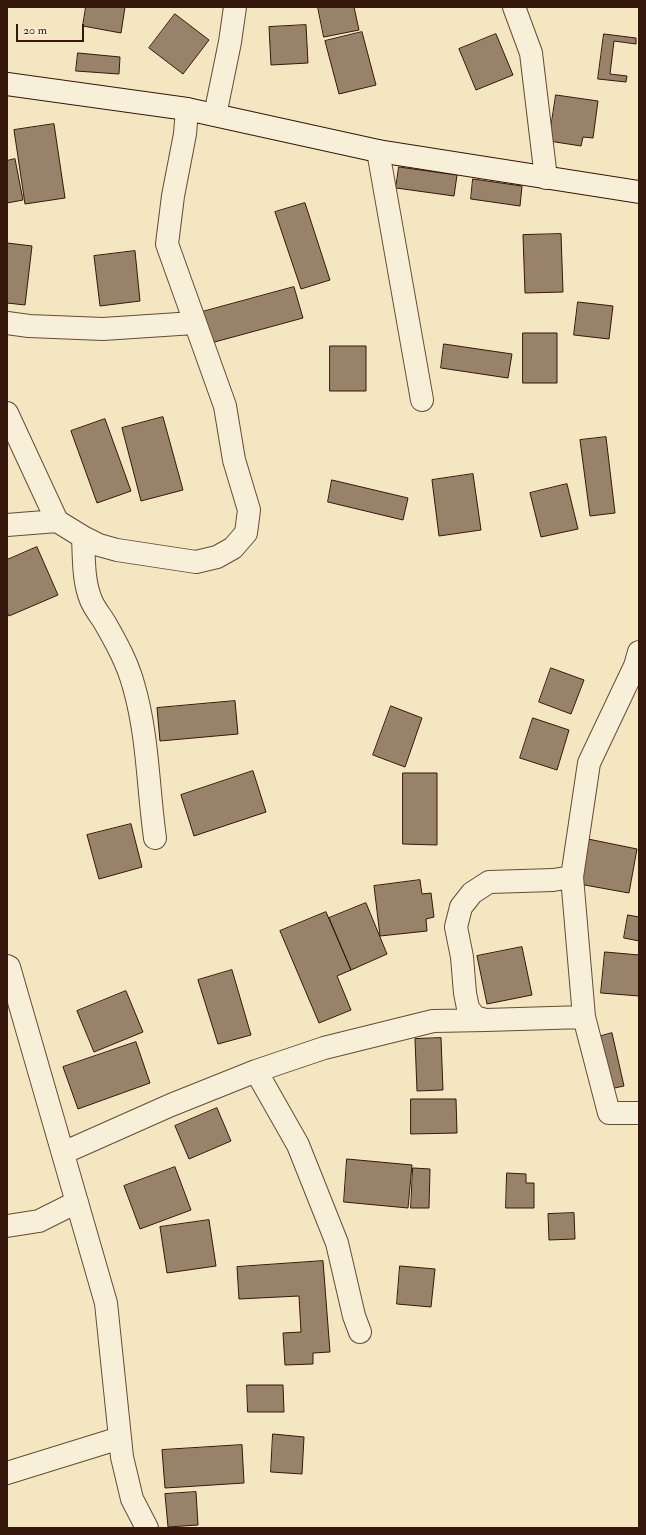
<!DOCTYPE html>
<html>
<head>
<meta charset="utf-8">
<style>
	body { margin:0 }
	#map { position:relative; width:646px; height:1535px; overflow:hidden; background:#f3e6c1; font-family:"IM FELL Double Pica",serif }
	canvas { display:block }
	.frame { position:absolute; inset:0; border:8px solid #35170b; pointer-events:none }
	.scale { position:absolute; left:16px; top:24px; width:68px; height:18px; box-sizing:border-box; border:2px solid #35170b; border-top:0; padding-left:5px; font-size:12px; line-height:14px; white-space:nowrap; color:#35170b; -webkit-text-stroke:3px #f7efd7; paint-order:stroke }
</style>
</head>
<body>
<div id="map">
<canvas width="646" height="1535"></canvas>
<div class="frame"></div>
<div class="scale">20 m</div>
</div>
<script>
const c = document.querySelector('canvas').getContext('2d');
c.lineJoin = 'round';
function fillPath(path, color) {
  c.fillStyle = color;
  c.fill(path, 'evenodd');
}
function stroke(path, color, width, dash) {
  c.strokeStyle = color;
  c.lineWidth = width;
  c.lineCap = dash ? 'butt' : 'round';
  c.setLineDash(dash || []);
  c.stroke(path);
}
const building = new Path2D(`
	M86 7H125L121 33 83 26Z
	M318 7H354L359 30 324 37Z
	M175 14 209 40 183 74 149 48Z
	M306 25 308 63 271 65 269 27Z
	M362 32 376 85 339 94 325 41Z
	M496 34 513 75 476 90 459 49Z
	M604 34 636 38V44L614 41 610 74 627 76 626 82 598 79Z
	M78 53 120 57 119 74 76 71Z
	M556 95 598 101 593 138 583 137 581 146 549 141Z
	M54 124 65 198 25 204 14 130Z
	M15 159 23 200 7 203V161Z
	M399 167 457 175 454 196 396 188Z
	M473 179 522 186 520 206 471 199Z
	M305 203 330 280 301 289 275 212Z
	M561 234 563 292 525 293 523 235Z
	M7 243 32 246 25 305 7 303Z
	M135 251 140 301 100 306 94 256Z
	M294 287 303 318 211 343 202 312Z
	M578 302 613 306 609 339 574 335Z
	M523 333H557V383H523Z
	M444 344 512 354 508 378 441 368Z
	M330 346H366V391H330Z
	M163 417 183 490 141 501 122 428Z
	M105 419 131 491 97 503 71 431Z
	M606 437 615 513 590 516 580 440Z
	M473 474 481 530 439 536 432 480Z
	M332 480 408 498 403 520 328 502Z
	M567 484 578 529 541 537 530 493Z
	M37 547 58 595 9 616 7 612V560Z
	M551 668 584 680 571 714 539 702Z
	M235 701 238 734 160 741 157 708Z
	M391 706 422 718 405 767 373 755Z
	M533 718 569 730 557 770 520 758Z
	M253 771 266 812 194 836 181 795Z
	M403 773H437V845L403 844Z
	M131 824 142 867 99 879 87 835Z
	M588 839 637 849 629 893 579 884Z
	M420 880 422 894 431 893 434 917 426 919 427 931 380 936 374 886Z
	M366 903 387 954 351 970 329 918Z
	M326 912 351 970 337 976 351 1010 319 1023 280 931Z
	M628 915 639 917V941L624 938Z
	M522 947 532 995 487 1004 477 956Z
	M605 952 639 955V996L601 993Z
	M232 970 251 1035 218 1044 198 980Z
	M126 991 143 1032 94 1052 77 1011Z
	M612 1033 624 1086 610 1089 598 1037Z
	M441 1038 443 1090 417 1091 415 1039Z
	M136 1042 150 1083 78 1109 63 1067Z
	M411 1099H456L457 1133 411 1134Z
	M217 1108 231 1141 189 1159 175 1126Z
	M347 1159 412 1165 408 1208 344 1202Z
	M175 1167 191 1210 140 1229 124 1186Z
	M413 1168 430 1169 429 1208H411Z
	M507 1173 526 1174V1183H534V1208H506Z
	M574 1213 575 1239 549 1240 548 1214Z
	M209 1220 216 1266 167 1273 160 1227Z
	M323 1261 330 1352 313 1353V1364L285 1365 283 1333 301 1332 299 1296 239 1299 237 1267Z
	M400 1266 435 1269 431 1307 397 1304Z
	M247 1385H283L284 1412H248Z
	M273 1434 304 1437 302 1474 271 1472Z
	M242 1445 244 1483 165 1488 162 1450Z
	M196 1492 198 1525 168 1527 165 1494Z`);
fillPath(building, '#98836a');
stroke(building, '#35170b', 1);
const street = new Path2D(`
	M514 7 531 53 546 178
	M215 115 230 42 235 7
	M378 151 422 400
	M7 323 29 326 103 329 194 323
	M7 413 57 521 83 537C84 557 83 581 91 600 94 608 101 616 105 623 117 644 128 664 134 687 148 736 148 788 155 838
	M7 525 57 521
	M83 537 99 545 117 550 196 562 217 557 233 548 246 533 249 510 234 460 225 406 167 244 173 196 185 134 187 109
	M572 877 584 1017 609 1113H639
	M7 966 9 967 106 1303 122 1457 132 1499 147 1528
	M584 1017 486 1020 475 1017 468 1008 465 993 462 957 456 927 461 907 472 893 489 882 553 880 572 877 589 763 635 666 639 652
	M256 1071 298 1145 337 1243 354 1316 360 1332
	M63 1153 171 1105 256 1071 324 1048 433 1021 486 1020
	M7 1226 39 1221 77 1202
	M7 1473 120 1438`);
const secondary = new Path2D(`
	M7 84 187 109 378 151 639 192`);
stroke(street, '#644b38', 24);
stroke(secondary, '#35170b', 24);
stroke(street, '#f7efd7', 22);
stroke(secondary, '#f7efd7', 22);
</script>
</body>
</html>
